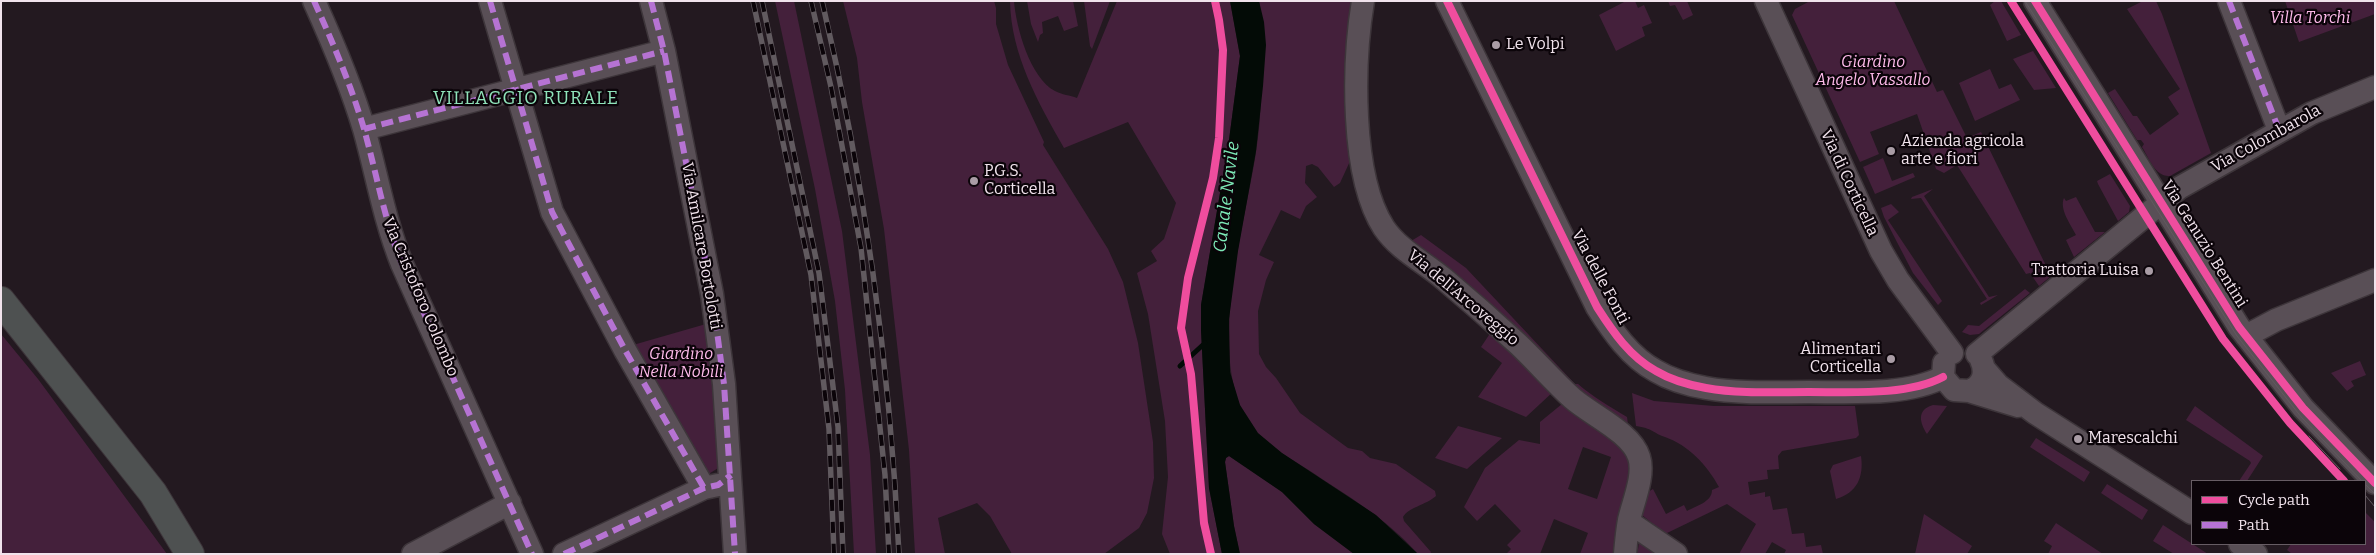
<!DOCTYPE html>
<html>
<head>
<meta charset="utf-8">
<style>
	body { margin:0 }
	#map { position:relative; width:2376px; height:555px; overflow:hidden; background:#231920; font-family:Bitter,serif }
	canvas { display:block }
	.frame { position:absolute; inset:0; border:2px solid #f1e3ec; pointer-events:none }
	.legend { position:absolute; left:2191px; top:480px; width:175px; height:65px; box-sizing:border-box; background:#0b0409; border:1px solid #675d64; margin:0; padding:6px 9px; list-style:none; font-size:15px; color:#f1e3ec }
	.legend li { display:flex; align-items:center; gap:10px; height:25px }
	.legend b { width:25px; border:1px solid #675d64 }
</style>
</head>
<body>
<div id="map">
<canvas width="2376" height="555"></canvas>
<div class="frame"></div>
<ul class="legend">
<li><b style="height:6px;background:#ef4d9e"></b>Cycle path</li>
<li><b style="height:6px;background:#b673d3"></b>Path</li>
</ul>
</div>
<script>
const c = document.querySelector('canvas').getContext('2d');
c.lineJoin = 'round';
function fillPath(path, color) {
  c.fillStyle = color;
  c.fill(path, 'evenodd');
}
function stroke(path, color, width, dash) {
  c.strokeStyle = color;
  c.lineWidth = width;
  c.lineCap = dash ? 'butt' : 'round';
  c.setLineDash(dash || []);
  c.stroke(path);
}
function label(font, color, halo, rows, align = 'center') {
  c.font = font + ' Bitter,serif';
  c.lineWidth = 4.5;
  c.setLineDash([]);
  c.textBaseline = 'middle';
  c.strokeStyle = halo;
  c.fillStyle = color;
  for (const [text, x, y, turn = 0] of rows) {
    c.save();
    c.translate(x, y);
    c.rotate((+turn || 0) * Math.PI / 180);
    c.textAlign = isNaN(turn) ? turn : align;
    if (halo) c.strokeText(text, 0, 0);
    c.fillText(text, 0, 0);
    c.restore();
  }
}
fillPath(new Path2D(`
	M775 1H794L842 231 870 455 876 554H854L845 390 835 301 815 189Z
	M843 1H994L996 8V24L1008 65 1044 142 1043 145 1108 249 1123 282 1138 343 1153 442 1154 478 1147 513 1139 528 1104 554H1012L990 516 977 503 938 518 945 554H915L909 450 884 229 862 102 857 58Z
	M1010 1H1014C1016 27 1030 78 1055 91 1062 95 1070 95 1077 98L1117 1H1230L1240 56 1229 140 1201 305V330L1209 488 1222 554H1170L1162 534 1168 477 1165 421 1148 314 1137 273 1157 261 1151 251 1164 239 1176 203 1128 122 1064 148C1038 102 1011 55 1010 1Z
	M1027 1H1073L1078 26 1064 31 1058 16 1042 22 1043 33 1040 35 1038 42 1031 24Z
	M1084 1H1110L1092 49 1090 46Z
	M1259 1H1354L1345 66 1351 159 1340 183 1334 187 1318 167 1312 164 1306 166 1305 183 1317 197 1306 206 1300 219 1281 210 1259 255 1274 262 1266 280 1258 311 1259 354 1266 367 1276 378 1300 413 1348 448 1362 451 1370 458 1396 464 1435 491 1436 496C1426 505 1409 507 1403 517L1404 521 1431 552 1430 554H1418C1386 518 1346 495 1307 469 1291 459 1272 448 1258 434 1200 372 1245 227 1256 152 1262 114 1262 77 1261 39 1260 27 1261 13 1259 1Z
	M1626 1H1635L1638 8 1644 5 1652 23 1642 27 1645 36 1616 51 1599 15Z
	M1668 1H1687L1693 15 1683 20 1675 5 1670 6Z
	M1810 1H1894L1937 92 1943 90 1967 138 1981 132 2051 276 2039 286 2030 273 2026 274 1957 165 1944 173 1936 169 1917 114 1870 132 1879 154 1860 162 1792 15 1795 9Z
	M1995 1H2001L2021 35 2007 41 1990 5Z
	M2143 1H2156L2162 14 2211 153 2170 176C2155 177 2149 158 2142 147L2144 144 2141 140H2137L2108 93 2115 89 2133 116H2137L2150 135 2179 114 2168 97 2180 89 2127 9Z
	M2285 1H2375V14L2299 42Z
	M2033 51 2056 88 2034 90 2013 59Z
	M1990 69 1999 89 2011 84 2020 100 1975 121 1959 83Z
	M1883 158 1892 181 1913 173 1915 177 1875 194 1863 167Z
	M2110 174 2130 206 2129 212 2118 221 2098 184 2097 181Z
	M1933 189 1924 196 1989 297 1998 295 1981 305 1980 303 1987 299 1921 198 1911 199 1912 197Z
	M2076 197 2095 232H2105L2074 257 2066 240 2076 235C2071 225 2059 209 2064 198L2066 201Z
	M1891 204 1899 212 1888 220 1942 301 1938 305 1913 273 1884 217 1881 208Z
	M1421 235 1466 268 1575 384H1578C1593 397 1609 406 1627 417L1628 425 1582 393 1411 241Z
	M2025 289 2030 293 1979 334 1970 335 1962 332 1968 325 1979 326Z
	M706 324 723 465 707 475 633 345Z
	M1491 332 1554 391 1526 417 1478 397 1502 363 1481 347Z
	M1 334 38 379 167 554H1Z
	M2360 361 2366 375 2351 381 2354 386 2347 391 2331 373Z
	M1632 393 1654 401 1714 406H1855L1859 435 1856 438 1782 451 1778 456 1779 469 1767 470 1768 479 1748 482 1750 495 1765 492V497L1770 496 1773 510 1787 508 1792 534 1804 533 1806 547 1821 545 1823 554H1784L1786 550 1772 542 1765 554H1739L1756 524 1727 504 1665 534 1642 515 1648 492 1653 489 1666 514 1684 505 1687 511C1696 506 1712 502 1712 490L1719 487C1707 465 1688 445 1665 437 1653 433 1652 428 1636 426Z
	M1562 404 1619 441 1631 464 1626 495H1624L1622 500 1625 501 1617 554H1580L1588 533 1554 519 1540 554H1506L1511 549 1507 545 1521 531 1495 504 1477 521 1464 507 1485 468 1519 440 1540 444V422ZM1583 447 1611 457 1597 499 1568 489Z
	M1933 405 1947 406 1927 434C1920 423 1916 410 1933 405Z
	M2195 406 2263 456 2247 481H2239L2251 463 2250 461 2186 420Z
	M1458 426 1502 438 1467 469 1435 458Z
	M2036 438 2090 472 2084 482 2030 447Z
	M1229 456 1282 492 1314 524 1354 554H1240L1234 526 1225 462 1226 458Z
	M1861 456C1864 477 1857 493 1836 499L1830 471 1833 465Z
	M2107 484 2148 510 2142 520 2101 493Z
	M2365 512 2375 522V554H2292L2287 550 2291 544H2365Z
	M1924 514 1972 546 1967 554H1915Z
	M2056 523 2103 554H2048L2052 546 2044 541Z
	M2163 525 2208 554H2174L2153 541Z
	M1641 542 1659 554H1637L1639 544Z`), '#44203b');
fillPath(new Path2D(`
	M1230 1H1259L1264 22 1266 45 1263 86 1256 151 1238 251 1229 319 1230 372 1240 405 1258 433 1282 453 1376 515 1418 554H1354L1314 524 1282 492 1229 456 1226 458 1225 462 1234 526 1240 554H1222L1209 488 1201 330V305L1229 140 1240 56Z`), '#030b06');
stroke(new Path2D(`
	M1180 366 1205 343`), '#030b06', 5);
const minor = new Path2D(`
	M314 1C333 43 351 85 364 129 377 175 384 219 402 264L532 554
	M490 1 552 212 625 350 704 488
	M651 1 664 51 712 294 724 384 735 554
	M1363 1C1353 61 1350 176 1384 228 1399 250 1424 262 1444 279 1469 300 1494 322 1518 344 1537 362 1553 381 1572 398 1591 415 1631 432 1639 457 1645 475 1633 502 1629 520 1627 531 1626 542 1625 554
	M1447 1 1597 307C1613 332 1630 357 1656 371 1671 380 1689 385 1706 388 1739 394 1775 392 1809 392 1849 392 1907 396 1943 377
	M1766 1 1881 251 1898 280 1952 353
	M2035 1 2239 327 2303 408 2375 483
	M2229 1 2279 130
	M364 129 664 51
	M2246 336 2276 320 2375 280
	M1977 354 2179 188 2312 113 2375 87
	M1944 363 1943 377 1954 390 1969 391 2018 406
	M1985 370 1998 385 2035 413 2192 513
	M1969 391C1983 386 1987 373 1981 360
	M1629 522 1676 554
	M2240 544 2256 554
	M413 554 510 503
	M564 554 704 488 718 485`);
const major = new Path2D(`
	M1 301 153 493 190 554`);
stroke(minor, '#3d353a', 25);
stroke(major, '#3d353a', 30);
stroke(minor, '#594f56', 22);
stroke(major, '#4e5151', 28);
stroke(new Path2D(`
	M2025 1 2237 336 2302 418 2362 481
	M2309 436 2340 469
	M2365 484 2375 494
	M2365 495 2375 507`), '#615a5f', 1);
const rail = new Path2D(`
	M753 1 811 275 829 429 834 554
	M762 1 819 273 838 427 843 554
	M811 1 831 87 861 248 885 475 889 554
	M822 1C865 182 890 368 899 554`);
stroke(rail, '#615a5f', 5.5);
stroke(rail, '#0b0409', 4, [11]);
stroke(new Path2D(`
	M314 1C333 43 351 85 364 129 377 175 384 219 402 264L532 554
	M490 1 552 212 625 350 704 488
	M651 1 664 51 712 294 724 384 735 554
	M2229 1 2279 130
	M364 129 664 51
	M564 554 704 488 718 485 731 475`), '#b673d3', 6, [12, 6]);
stroke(new Path2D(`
	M1447 1 1597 307C1613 332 1630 357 1656 371 1671 380 1689 385 1706 388 1739 394 1775 392 1809 392 1849 392 1907 396 1943 377
	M2011 1 2223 339 2290 423 2344 481
	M2035 1 2239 327 2303 408 2375 483
	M1211 554 1204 523 1191 374 1181 328 1188 278 1213 178 1219 138 1223 50 1219 20 1215 1`), '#ef4d9e', 8);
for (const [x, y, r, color] of [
	[1496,45,5,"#a99ca5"],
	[1891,151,5,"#a99ca5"],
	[974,181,5,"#a99ca5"],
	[2149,271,5,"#a99ca5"],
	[1891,359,5,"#a99ca5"],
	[2078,439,5,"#a99ca5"]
]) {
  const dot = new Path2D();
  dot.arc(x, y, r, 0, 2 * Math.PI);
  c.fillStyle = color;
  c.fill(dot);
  stroke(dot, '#0b0409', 2);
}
label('italic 16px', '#febaea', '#0b0409', [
	["Villa Torchi",2310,19],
	["Giardino",1873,63],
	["Angelo Vassallo",1873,81],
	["Giardino",681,355],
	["Nella Nobili",681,373]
]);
label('16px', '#f1e3ec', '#0b0409', [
	["Le Volpi",1506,45],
	["Azienda agricola",1901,142],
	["arte e fiori",1901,160],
	["P.G.S.",984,172],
	["Corticella",984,190],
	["Trattoria Luisa",2139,271,"right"],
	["Alimentari",1881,350,"right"],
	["Corticella",1881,368,"right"],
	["Marescalchi",2088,439]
], 'left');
label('16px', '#f1e3ec', '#0b0409', [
	["Via Colombarola",2266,139,-29],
	["Via di Corticella",1849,183,65],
	["Via Genuzio Bentini",2204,244,58],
	["Via Amilcare Bortolotti",701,246,80],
	["Via delle Fonti",1600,277,62],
	["Via Cristoforo Colombo",420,297,67],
	["Via dell'Arcoveggio",1463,298,40]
]);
c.letterSpacing = '1px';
label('18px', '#90e4bb', '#0b0409', [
	["VILLAGGIO RURALE",526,99]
]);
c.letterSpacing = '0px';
label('italic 18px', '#7de9b7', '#0b0409', [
	["Canale Navile",1227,197,-83]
]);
</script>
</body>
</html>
